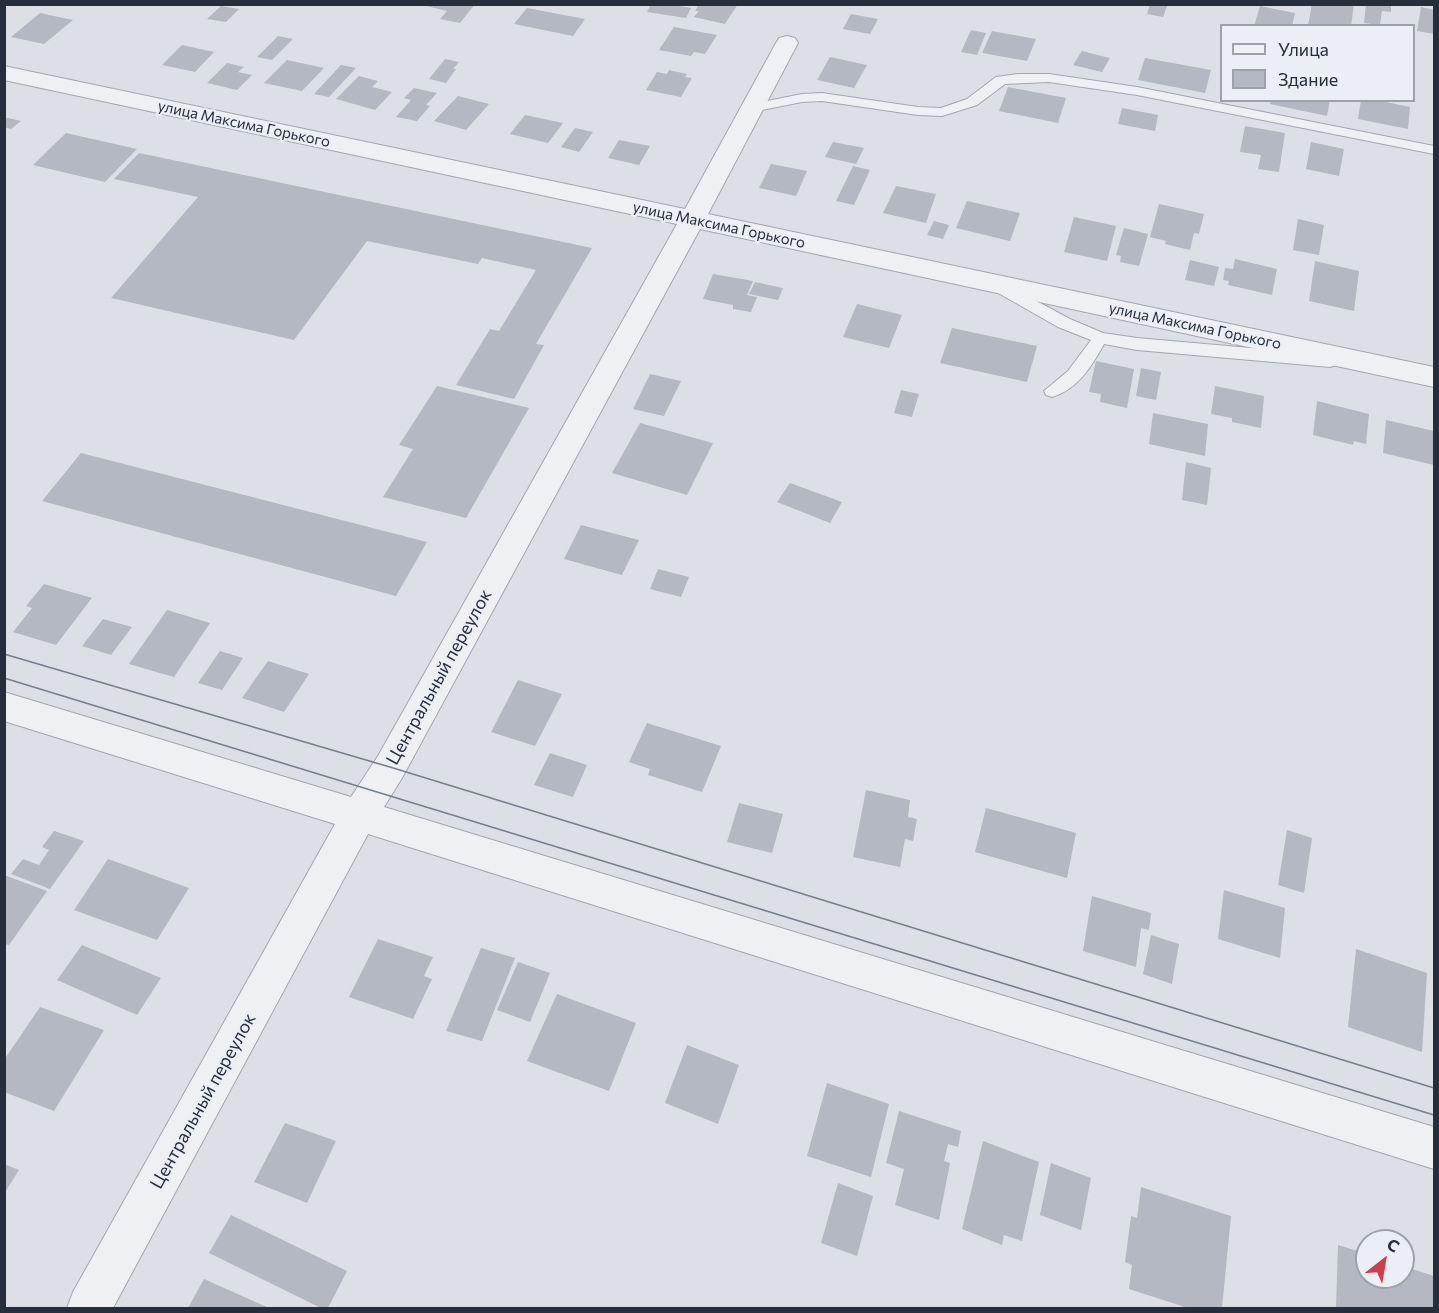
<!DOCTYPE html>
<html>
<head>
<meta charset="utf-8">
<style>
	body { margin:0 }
	#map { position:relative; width:1439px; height:1313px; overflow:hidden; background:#dcdfe6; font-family:Commissioner,sans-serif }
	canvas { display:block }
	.frame { position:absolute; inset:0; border:6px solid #262d3b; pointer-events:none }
	.legend { position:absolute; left:1220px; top:24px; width:195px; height:78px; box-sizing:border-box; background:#ebeef4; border:2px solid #9ca1aa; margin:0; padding:8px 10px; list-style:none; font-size:18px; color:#262d3b }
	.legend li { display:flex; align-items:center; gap:12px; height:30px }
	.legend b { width:30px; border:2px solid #9ca1aa }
	.north { position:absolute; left:1355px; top:1229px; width:60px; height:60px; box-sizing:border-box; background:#ebeef4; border:2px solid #9ca1aa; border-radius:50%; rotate:31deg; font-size:16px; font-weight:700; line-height:24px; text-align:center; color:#262d3b }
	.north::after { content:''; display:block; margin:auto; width:21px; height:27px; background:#cb404e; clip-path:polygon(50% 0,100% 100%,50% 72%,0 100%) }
</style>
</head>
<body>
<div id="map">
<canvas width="1439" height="1313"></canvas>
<div class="frame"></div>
<ul class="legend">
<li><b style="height:8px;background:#eef0f4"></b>Улица</li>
<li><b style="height:16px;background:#b3b8c2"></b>Здание</li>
</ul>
<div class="north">С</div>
</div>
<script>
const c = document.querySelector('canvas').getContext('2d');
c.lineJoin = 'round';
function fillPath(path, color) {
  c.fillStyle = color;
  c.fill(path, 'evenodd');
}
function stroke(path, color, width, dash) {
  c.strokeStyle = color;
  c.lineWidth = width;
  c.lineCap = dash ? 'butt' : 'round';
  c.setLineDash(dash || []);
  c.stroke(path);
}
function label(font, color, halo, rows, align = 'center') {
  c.font = font + ' Commissioner,sans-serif';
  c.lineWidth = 4.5;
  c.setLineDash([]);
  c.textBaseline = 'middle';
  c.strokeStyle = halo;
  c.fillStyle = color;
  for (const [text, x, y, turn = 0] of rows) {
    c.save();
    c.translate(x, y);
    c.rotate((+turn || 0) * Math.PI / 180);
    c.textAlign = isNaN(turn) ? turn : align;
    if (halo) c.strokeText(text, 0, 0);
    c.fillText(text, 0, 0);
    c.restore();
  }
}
fillPath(new Path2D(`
	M418 4H475L460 23 440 19 447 11Z
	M651 4H668L691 8 686 18 647 12Z
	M699 4H738L725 24 694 17 699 11H695Z
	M1150 4H1168L1163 17 1147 14Z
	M1312 4H1354L1351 26H1308Z
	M1366 4H1391V12L1382 11 1380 25 1364 23Z
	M221 6 239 9 226 22 207 19Z
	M1260 6 1295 13 1292 26H1254Z
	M1421 7 1434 10V34L1417 31Z
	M527 8 585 19 573 36 514 24Z
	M40 13 73 20 44 44 11 37Z
	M851 14 878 19 870 34 843 29Z
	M674 27 717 35 705 54 694 52 691 56 659 50Z
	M971 30 986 33 977 55 961 52Z
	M992 31 1036 39 1027 61 982 53Z
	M278 36 293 39 272 60 257 57Z
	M182 45 214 52 195 72 162 65Z
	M1082 51 1110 58 1102 72 1073 65Z
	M830 57 867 65 854 88 817 80Z
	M1145 58 1211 70 1205 93 1138 80Z
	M445 59 459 62 453 69H456L446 83 429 79Z
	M287 60 324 68 302 91 264 83Z
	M227 63 244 67 238 72 252 75 237 90 207 83Z
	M341 65 356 68 329 97 314 94Z
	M669 70 687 74 685 77 692 78 681 97 646 90 657 72 667 74Z
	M359 76 378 81 372 87 392 92 375 110 336 99Z
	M1008 87 1066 98 1058 123 999 111Z
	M414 88 437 93 426 105 430 106 417 121 396 117 411 100 404 98Z
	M458 96 489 104 466 130 434 121Z
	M1271 100H1330L1327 116 1270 104Z
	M1361 100H1377L1410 107 1408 129 1358 119Z
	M1122 108 1158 115 1155 131 1118 124Z
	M525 115 563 123 548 143 510 134Z
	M4 117 21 121 11 129 4 127Z
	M1245 126 1285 133 1279 172 1258 169 1261 155 1240 152Z
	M575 128 593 132 579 152 561 147Z
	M66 133 137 149 105 182 33 165Z
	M619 140 650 146 639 165 608 158Z
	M833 142 864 148 856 164 825 157Z
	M1311 142 1344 149 1339 176 1306 169Z
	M139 153 592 248 536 344 544 345 514 399 456 385 490 329 499 331 536 270 482 258 478 264 367 241 294 340 111 298 198 197 114 179Z
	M771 164 807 171 796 196 759 188Z
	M853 166 870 170 854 205 836 201Z
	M896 186 936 194 926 223 883 213Z
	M967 201 1020 213 1010 241 956 228Z
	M1159 204 1204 214 1199 234 1194 233 1190 250 1165 244 1166 241 1150 237Z
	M1074 217 1116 226 1107 261 1064 252Z
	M1298 219 1324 225 1319 255 1293 250Z
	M934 221 949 225 943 239 927 235Z
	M1124 228 1148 234 1139 266 1120 262 1121 256 1116 255Z
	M1235 259 1277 269 1272 295 1228 285 1229 281 1223 280 1225 268 1233 269Z
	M1190 260 1219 267 1214 286 1185 280Z
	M1315 261 1359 271 1354 311 1309 301Z
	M713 274 753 281 747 295 757 297 751 312 733 309V305L703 299Z
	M755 282 783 288 778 300 749 294Z
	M857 304 902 315 889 348 843 337Z
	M952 328 1037 346 1027 382 940 363Z
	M1096 361 1134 369 1127 408 1100 402 1101 394 1089 392Z
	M1141 368 1161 372 1156 400 1136 396Z
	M650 374 681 381 664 416 633 409Z
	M437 386 529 408 466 518 383 497 413 449 399 445Z
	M1215 386 1264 396 1261 428 1232 422V418L1211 414Z
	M901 390 919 394 912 417 894 413Z
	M1317 401 1369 414 1366 444 1354 441 1353 445 1313 435Z
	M1153 413 1208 424 1205 456 1149 444Z
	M1386 420 1434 431V465L1383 453Z
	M640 423 713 443 687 495 612 473Z
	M81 453 427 542 396 596 42 501Z
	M1186 462 1211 468 1207 505 1182 500Z
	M790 483 842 502 830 523 777 502Z
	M581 525 639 540 622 575 564 559Z
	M658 569 689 577 681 597 650 589Z
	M44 584 92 598 56 645 13 632 32 608 26 606Z
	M167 610 210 623 174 677 129 664Z
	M103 619 132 627 111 655 82 646Z
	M220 651 243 658 222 690 198 683Z
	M268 661 309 674 284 712 242 698Z
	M518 680 562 694 535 746 491 732Z
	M647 723 721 746 702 792 648 775 650 769 629 762Z
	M550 753 587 765 573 797 534 785Z
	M866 790 910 800 908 817 917 819 913 841 905 839 900 867 853 857Z
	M739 803 783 814 772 853 727 842Z
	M986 808 1076 833 1067 878 975 852Z
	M1287 830 1312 838 1304 893 1278 885Z
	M54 831 84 841 50 889 11 874 23 859 39 865 49 850 42 847Z
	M108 859 189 888 157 940 74 910Z
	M4 875 47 891 9 945 4 944Z
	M1224 890 1285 908 1280 958 1218 939Z
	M1092 896 1151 913 1149 930 1141 928 1136 967 1083 951Z
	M1151 935 1179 944 1172 984 1143 974Z
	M378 939 433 957 424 976 432 979 413 1019 349 997Z
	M82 945 161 978 137 1015 57 980Z
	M481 948 515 958 482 1041 446 1031Z
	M1356 949 1427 973 1422 1052 1348 1027Z
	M518 962 550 973 530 1022 497 1010Z
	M557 994 636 1023 609 1091 527 1061Z
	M40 1007 104 1030 54 1111 4 1092V1060Z
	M687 1045 739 1065 718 1124 665 1103Z
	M827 1083 889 1104 871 1177 807 1156Z
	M899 1111 961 1131 958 1147 948 1144 944 1161 950 1163 939 1220 895 1205 904 1169 886 1163Z
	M285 1123 336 1141 307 1203 254 1182Z
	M983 1141 1039 1162 1022 1241 1004 1235 1002 1245 962 1229Z
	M1051 1163 1091 1178 1081 1230 1040 1215Z
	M4 1164 19 1170 4 1194Z
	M838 1183 873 1196 857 1256 821 1243Z
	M1141 1187 1231 1216 1222 1308H1188L1129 1289 1132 1265 1125 1262 1131 1216 1137 1218Z
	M231 1215 347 1271 328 1308H321L209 1253Z
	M1338 1245 1367 1254V1277H1403V1266L1434 1276V1308H1336Z
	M204 1279 269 1308H188Z`), '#b3b8c2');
const lane = new Path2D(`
	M1018 74H1049L1137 87 1434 146V154L1137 95 1049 82 1005 84 977 105 942 116 918 115 822 101 802 102 752 112 745 108 752 104 802 94 822 93 918 107 941 108 967 99 996 77Z
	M999 281 1070 319 1103 333 1137 338 1330 355 1336 357 1338 361 1336 365 1330 367 1137 350 1104 344C1092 366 1077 390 1052 397L1046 395 1044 391 1068 371 1091 340 1058 327 993 290 991 286 993 282Z`);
const street = new Path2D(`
	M787 36 795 38 798 43 708 214 1434 367V387L700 229 402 778 384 807 1434 1127V1169L368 834 113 1308H67L73 1292 335 824 4 721V692L351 797 378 756 677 224 4 80V66L685 209 776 43 779 38Z`);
stroke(lane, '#a2a6af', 2);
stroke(street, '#a2a6af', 2);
fillPath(lane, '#eef0f4');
fillPath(street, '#eef0f4');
stroke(new Path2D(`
	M4 654 390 767 1434 1088
	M4 678 1434 1115`), '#757e8f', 1.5);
label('15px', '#262d3b', '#ebeef4', [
	["улица Максима Горького",244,124,12],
	["улица Максима Горького",719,225,12],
	["улица Максима Горького",1195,326,12]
]);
label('18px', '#262d3b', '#ebeef4', [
	["Центральный переулок",439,677,-61],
	["Центральный переулок",203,1101,-61]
]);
</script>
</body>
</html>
